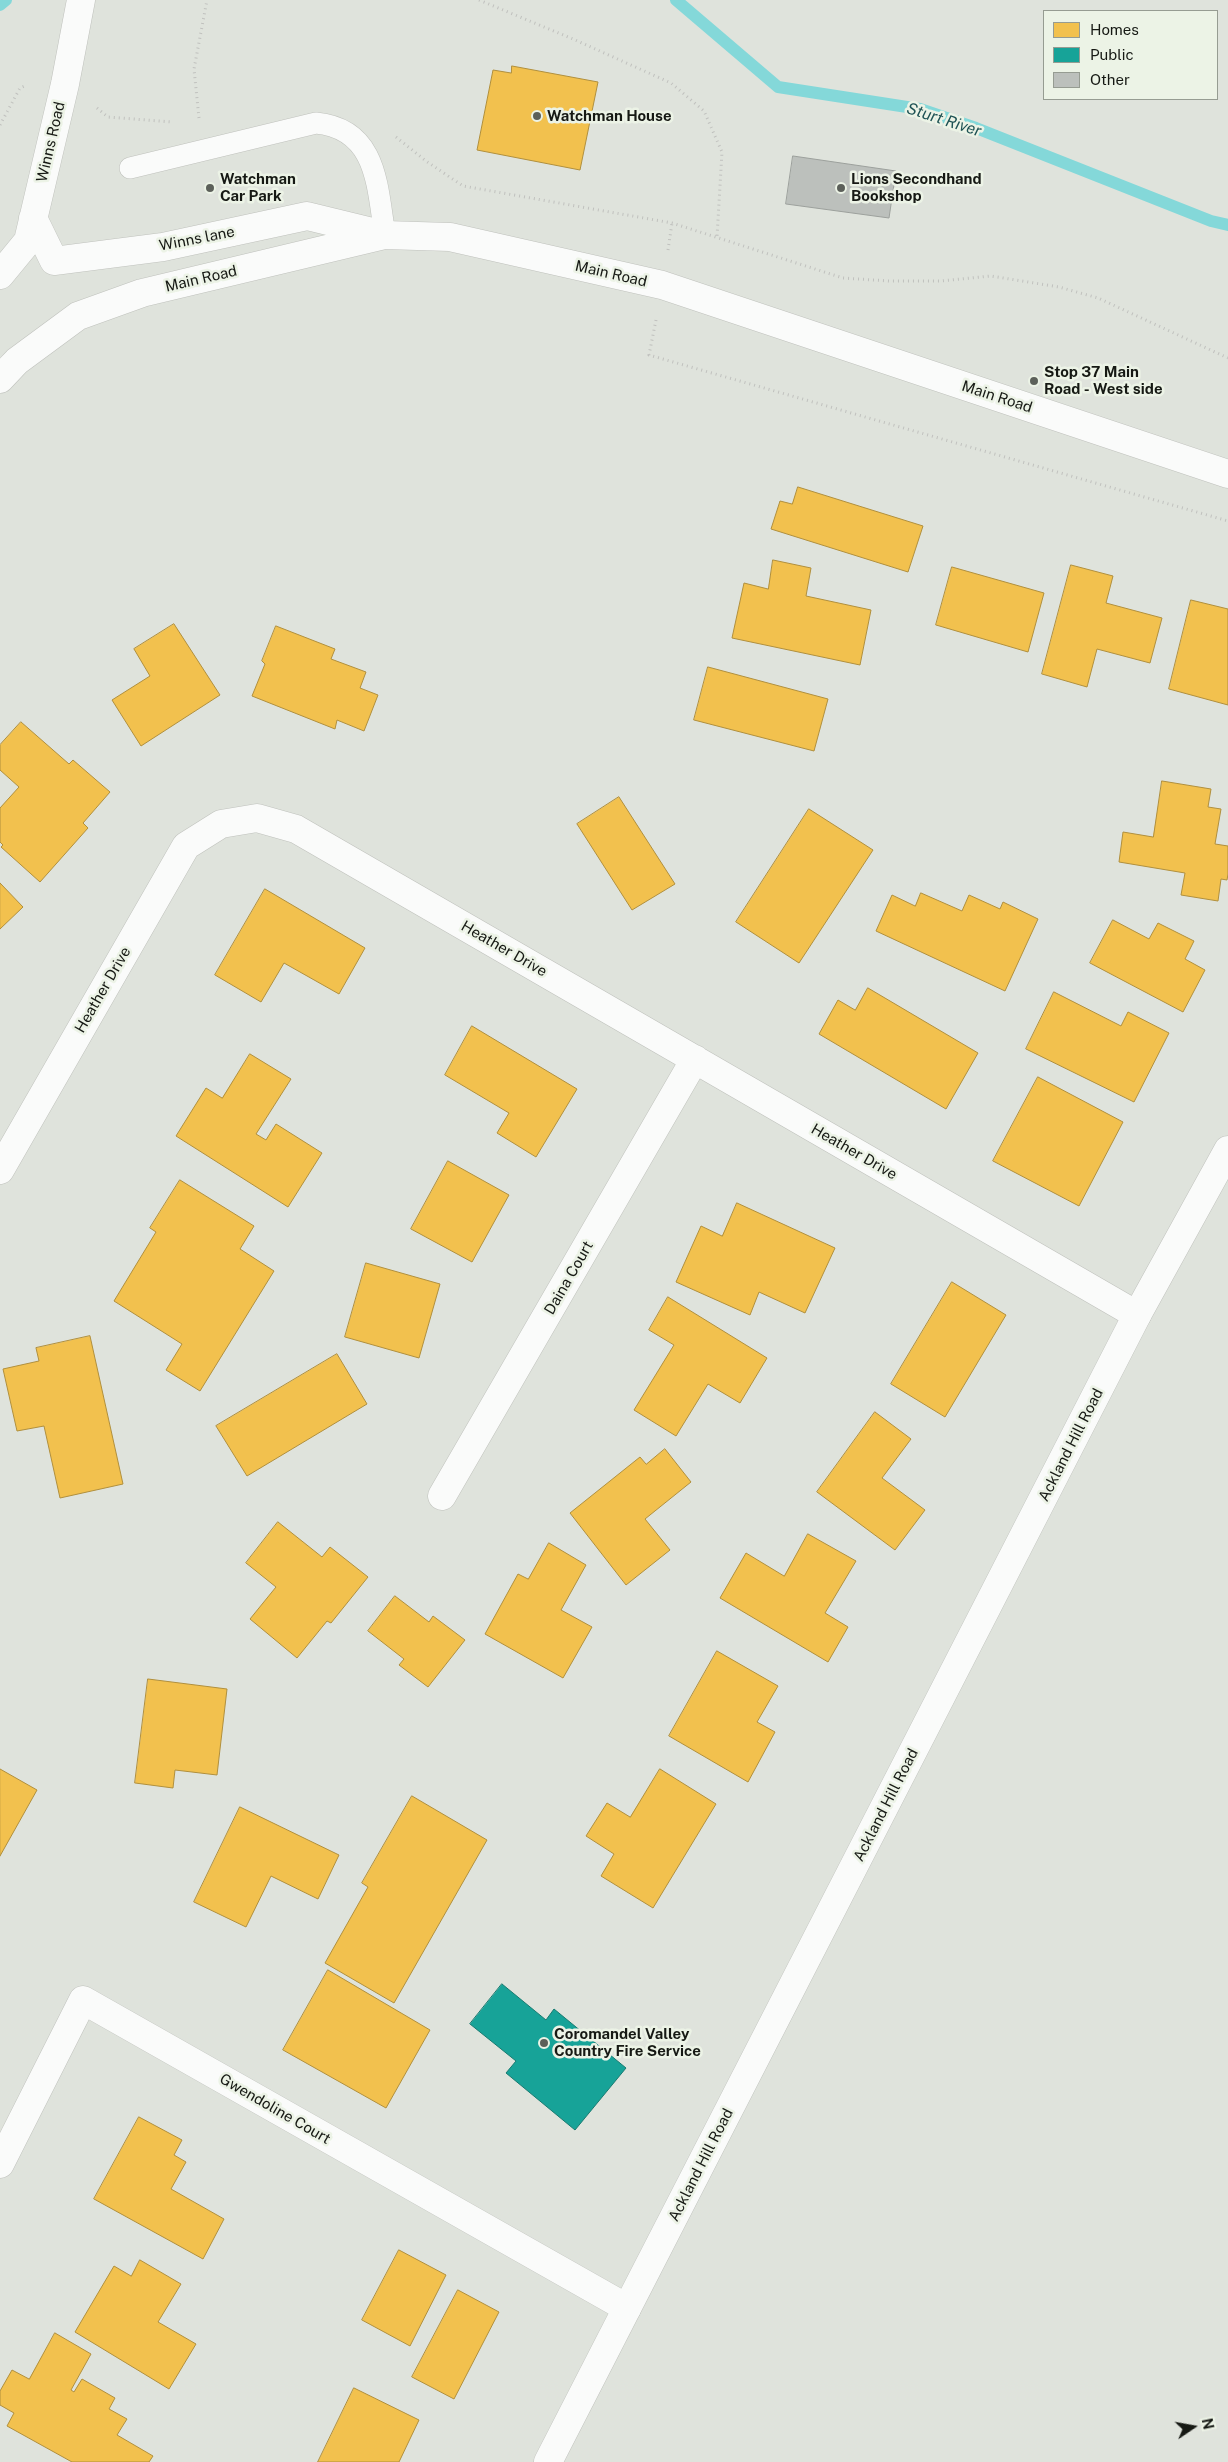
<!DOCTYPE html>
<html>
<head>
<meta charset="utf-8">
<style>
	body { margin:0 }
	#map { position:relative; width:1228px; height:2462px; overflow:hidden; background:#dfe3dc; font-family:"Public Sans",sans-serif }
	canvas { display:block }
	.legend { position:absolute; left:1043px; top:10px; width:175px; height:90px; box-sizing:border-box; background:#ecf3e6; border:1px solid #969c92; margin:0; padding:6px 9px; list-style:none; font-size:15px; color:#161914 }
	.legend li { display:flex; align-items:center; gap:10px; height:25px }
	.legend b { width:25px; border:1px solid #969c92 }
	.north { position:absolute; left:1168px; top:2402px; width:50px; height:50px; -webkit-text-stroke:4px #ecf3e6; paint-order:stroke; rotate:78deg; font-size:14px; font-weight:700; line-height:20px; text-align:center; color:#161914 }
	.north::after { content:''; display:block; margin:auto; width:18px; height:22px; background:#161914; clip-path:polygon(50% 0,100% 100%,50% 72%,0 100%) }
</style>
</head>
<body>
<div id="map">
<canvas width="1228" height="2462"></canvas>
<ul class="legend">
<li><b style="height:14px;background:#f2c14e"></b>Homes</li>
<li><b style="height:14px;background:#17a398"></b>Public</li>
<li><b style="height:14px;background:#bcc0bc"></b>Other</li>
</ul>
<div class="north">N</div>
</div>
<script>
const c = document.querySelector('canvas').getContext('2d');
c.lineJoin = 'round';
function fillPath(path, color) {
  c.fillStyle = color;
  c.fill(path, 'evenodd');
}
function stroke(path, color, width, dash) {
  c.strokeStyle = color;
  c.lineWidth = width;
  c.lineCap = dash ? 'butt' : 'round';
  c.setLineDash(dash || []);
  c.stroke(path);
}
function label(font, color, halo, rows, align = 'center') {
  c.font = font + ' "Public Sans",sans-serif';
  c.lineWidth = 5;
  c.setLineDash([]);
  c.textBaseline = 'middle';
  c.strokeStyle = halo;
  c.fillStyle = color;
  for (const [text, x, y, turn = 0] of rows) {
    c.save();
    c.translate(x, y);
    c.rotate((+turn || 0) * Math.PI / 180);
    c.textAlign = isNaN(turn) ? turn : align;
    if (halo) c.strokeText(text, 0, 0);
    c.fillText(text, 0, 0);
    c.restore();
  }
}
const homes = new Path2D(`
	M512 66 598 82 580 170 477 150 493 70 511 73Z
	M798 487 923 526 908 572 771 529 780 501 792 504Z
	M773 560 811 568 806 596 871 610 860 665 732 638 744 583 768 589Z
	M1071 565 1113 576 1106 603 1162 618 1150 663 1097 649 1087 687 1042 674Z
	M952 567 1044 593 1028 652 936 625Z
	M1191 600 1228 609V705L1169 689Z
	M174 624 220 695 141 746 112 700 150 676 134 649Z
	M276 626 335 649 331 659 366 672 360 688 378 695 364 731 337 720 335 729 252 696 265 664 262 661Z
	M708 667 828 699 814 751 694 720Z
	M21 722 69 764 73 760 110 792 83 823 88 828 40 882 1 847 3 845 0 842V808L19 787 0 770V745Z
	M1162 781 1211 789 1208 807 1221 809 1215 844 1228 846V874L1227 880 1221 879 1218 901 1181 895 1185 873 1119 862 1123 832 1153 837Z
	M619 797 675 884 632 910 577 824Z
	M809 809 873 850 799 963 736 922Z
	M0 883 23 907 0 929Z
	M265 889 365 948 339 994 284 963 261 1002 215 975Z
	M921 893 962 911 969 895 1000 909 1003 902 1038 919 1005 991 876 931 892 895 915 906Z
	M1113 920 1149 939 1158 923 1194 941 1185 959 1205 970 1183 1012 1090 963Z
	M868 988 978 1053 946 1109 819 1034 838 1000 855 1010Z
	M1054 992 1121 1026 1128 1012 1169 1033 1134 1102 1026 1049Z
	M472 1026 577 1089 536 1157 497 1133 509 1113 445 1075Z
	M250 1054 291 1079 256 1134 266 1140 276 1124 322 1153 288 1207 176 1136 206 1088 222 1098Z
	M1038 1077 1123 1122 1079 1206 993 1161Z
	M448 1161 509 1195 472 1262 411 1229Z
	M180 1180 254 1226 240 1249 274 1271 200 1391 166 1370 182 1344 114 1301 156 1232 150 1228Z
	M737 1203 835 1248 805 1313 759 1292 750 1315 676 1282 701 1226 722 1236Z
	M366 1263 440 1284 419 1358 345 1337Z
	M952 1282 1006 1315 945 1417 891 1384Z
	M668 1297 767 1358 740 1403 708 1384 676 1436 634 1410 674 1345 649 1330Z
	M90 1336 123 1484 60 1498 44 1426 17 1431 3 1369 39 1361 36 1348Z
	M337 1354 367 1404 247 1476 216 1426Z
	M875 1412 911 1439 882 1478 925 1510 895 1550 817 1492Z
	M665 1449 691 1482 645 1519 670 1550 626 1585 570 1513 640 1457 646 1464Z
	M278 1522 322 1557 330 1547 368 1577 331 1623 327 1621 297 1658 250 1619 276 1587 246 1563Z
	M808 1534 856 1561 825 1613 848 1627 828 1662 720 1598 746 1553 784 1576Z
	M549 1543 586 1565 561 1610 592 1627 563 1678 485 1634 518 1574 528 1579Z
	M395 1596 429 1622 433 1616 465 1640 428 1687 399 1665 404 1659 368 1631Z
	M717 1651 778 1686 757 1722 775 1732 748 1782 669 1736Z
	M148 1679 227 1689 217 1775 175 1770 173 1788 135 1783Z
	M0 1769 37 1790 0 1856Z
	M660 1769 716 1804 653 1908 601 1876 614 1854 586 1836 607 1803 630 1817Z
	M412 1796 487 1840 394 2003 325 1963 368 1887 362 1883Z
	M240 1807 339 1855 318 1899 271 1876 246 1927 194 1902Z
	M328 1970 430 2030 386 2108 283 2050Z
	M139 2117 182 2140 174 2155 186 2162 171 2189 224 2219 203 2259 94 2199Z
	M399 2250 446 2275 410 2346 362 2320Z
	M140 2260 181 2284 158 2322 196 2344 169 2389 75 2332 114 2266 131 2276Z
	M458 2290 499 2312 454 2399 412 2377Z
	M55 2333 91 2354 71 2390 74 2392 82 2379 115 2398 109 2409 127 2419 117 2435 153 2456 149 2462H72L7 2426 14 2413 0 2405V2391L12 2370 29 2379Z
	M354 2388 419 2420 399 2462H318Z`);
fillPath(homes, '#f2c14e');
stroke(homes, '#b08f3d', 1);
const public = new Path2D(`
	M502 1984 546 2020 554 2009 626 2068 575 2130 506 2073 516 2061 470 2024Z`);
fillPath(public, '#17a398');
stroke(public, '#177a70', 1);
stroke(new Path2D(`
	M676 0 778 87 920 109 976 128 1211 221 1228 225
	M0 5 6 0`), '#84d8d9', 12);
const building = new Path2D(`
	M793 156 896 171 889 218 786 204Z`);
fillPath(building, '#bcc0bc');
stroke(building, '#9ca09c', 1);
const service = new Path2D(`
	M130 168 316 123C378 129 377 187 385 235`);
const minor = new Path2D(`
	M33 218 54 261 163 247 307 216 385 235
	M0 275 28 241 65 84 81 0
	M0 1170 186 846 221 824 257 818 296 829 1137 1315
	M442 1496 695 1059
	M0 2164 83 2000 627 2308`);
const tertiary = new Path2D(`
	M548 2462 1137 1315 1228 1150`);
const secondary = new Path2D(`
	M0 379 17 361 78 316 142 293 385 235 450 237 662 285 1228 474`);
stroke(service, '#bfc1bc', 22);
stroke(minor, '#bfc1bc', 29);
stroke(tertiary, '#bfc1bc', 29);
stroke(secondary, '#bfc1bc', 29);
stroke(new Path2D(`
	M479 0 573 39 671 83 704 111 722 152 717 237
	M97 108 108 117 172 122
	M199 118 194 69 207 0
	M0 125 20 88 27 85
	M396 137 426 161 463 186 672 223 843 278 889 281H941L991 276 1059 287 1098 298 1228 358
	M668 250 672 223
	M656 320 649 355 1228 521`), '#c0c1be', 3, [1, 4]);
stroke(service, '#fafbfa', 21);
stroke(minor, '#fafbfa', 28);
stroke(tertiary, '#fafbfa', 28);
stroke(secondary, '#fafbfa', 28);
for (const [x, y, r, color] of [
	[537,116,5,"#5c605a"],
	[210,188,5,"#5c605a"],
	[841,188,5,"#5c605a"],
	[1034,381,5,"#5c605a"],
	[544,2043,5,"#5c605a"]
]) {
  const dot = new Path2D();
  dot.arc(x, y, r, 0, 2 * Math.PI);
  c.fillStyle = color;
  c.fill(dot);
  stroke(dot, '#ecf3e6', 2);
}
label('bold 15px', '#161914', '#ecf3e6', [
	["Watchman House",547,116],
	["Watchman",220,179],
	["Car Park",220,196],
	["Lions Secondhand",851,179],
	["Bookshop",851,196],
	["Stop 37 Main",1044,372],
	["Road - West side",1044,389],
	["Coromandel Valley",554,2034],
	["Country Fire Service",554,2051]
], 'left');
label('15px', '#161914', '#ecf3e6', [
	["Winns Road",51,142,-77],
	["Winns lane",197,239,-11],
	["Main Road",611,274,13],
	["Main Road",201,279,-13],
	["Main Road",997,397,18],
	["Heather Drive",504,949,30],
	["Heather Drive",103,990,-60],
	["Heather Drive",854,1152,30],
	["Daina Court",569,1278,-60],
	["Ackland Hill Road",1071,1445,-63],
	["Ackland Hill Road",886,1805,-63],
	["Gwendoline Court",275,2109,30],
	["Ackland Hill Road",701,2165,-63]
]);
label('italic 16px', '#1e5254', '#ecf3e6', [
	["Sturt River",944,120,18]
]);
</script>
</body>
</html>
